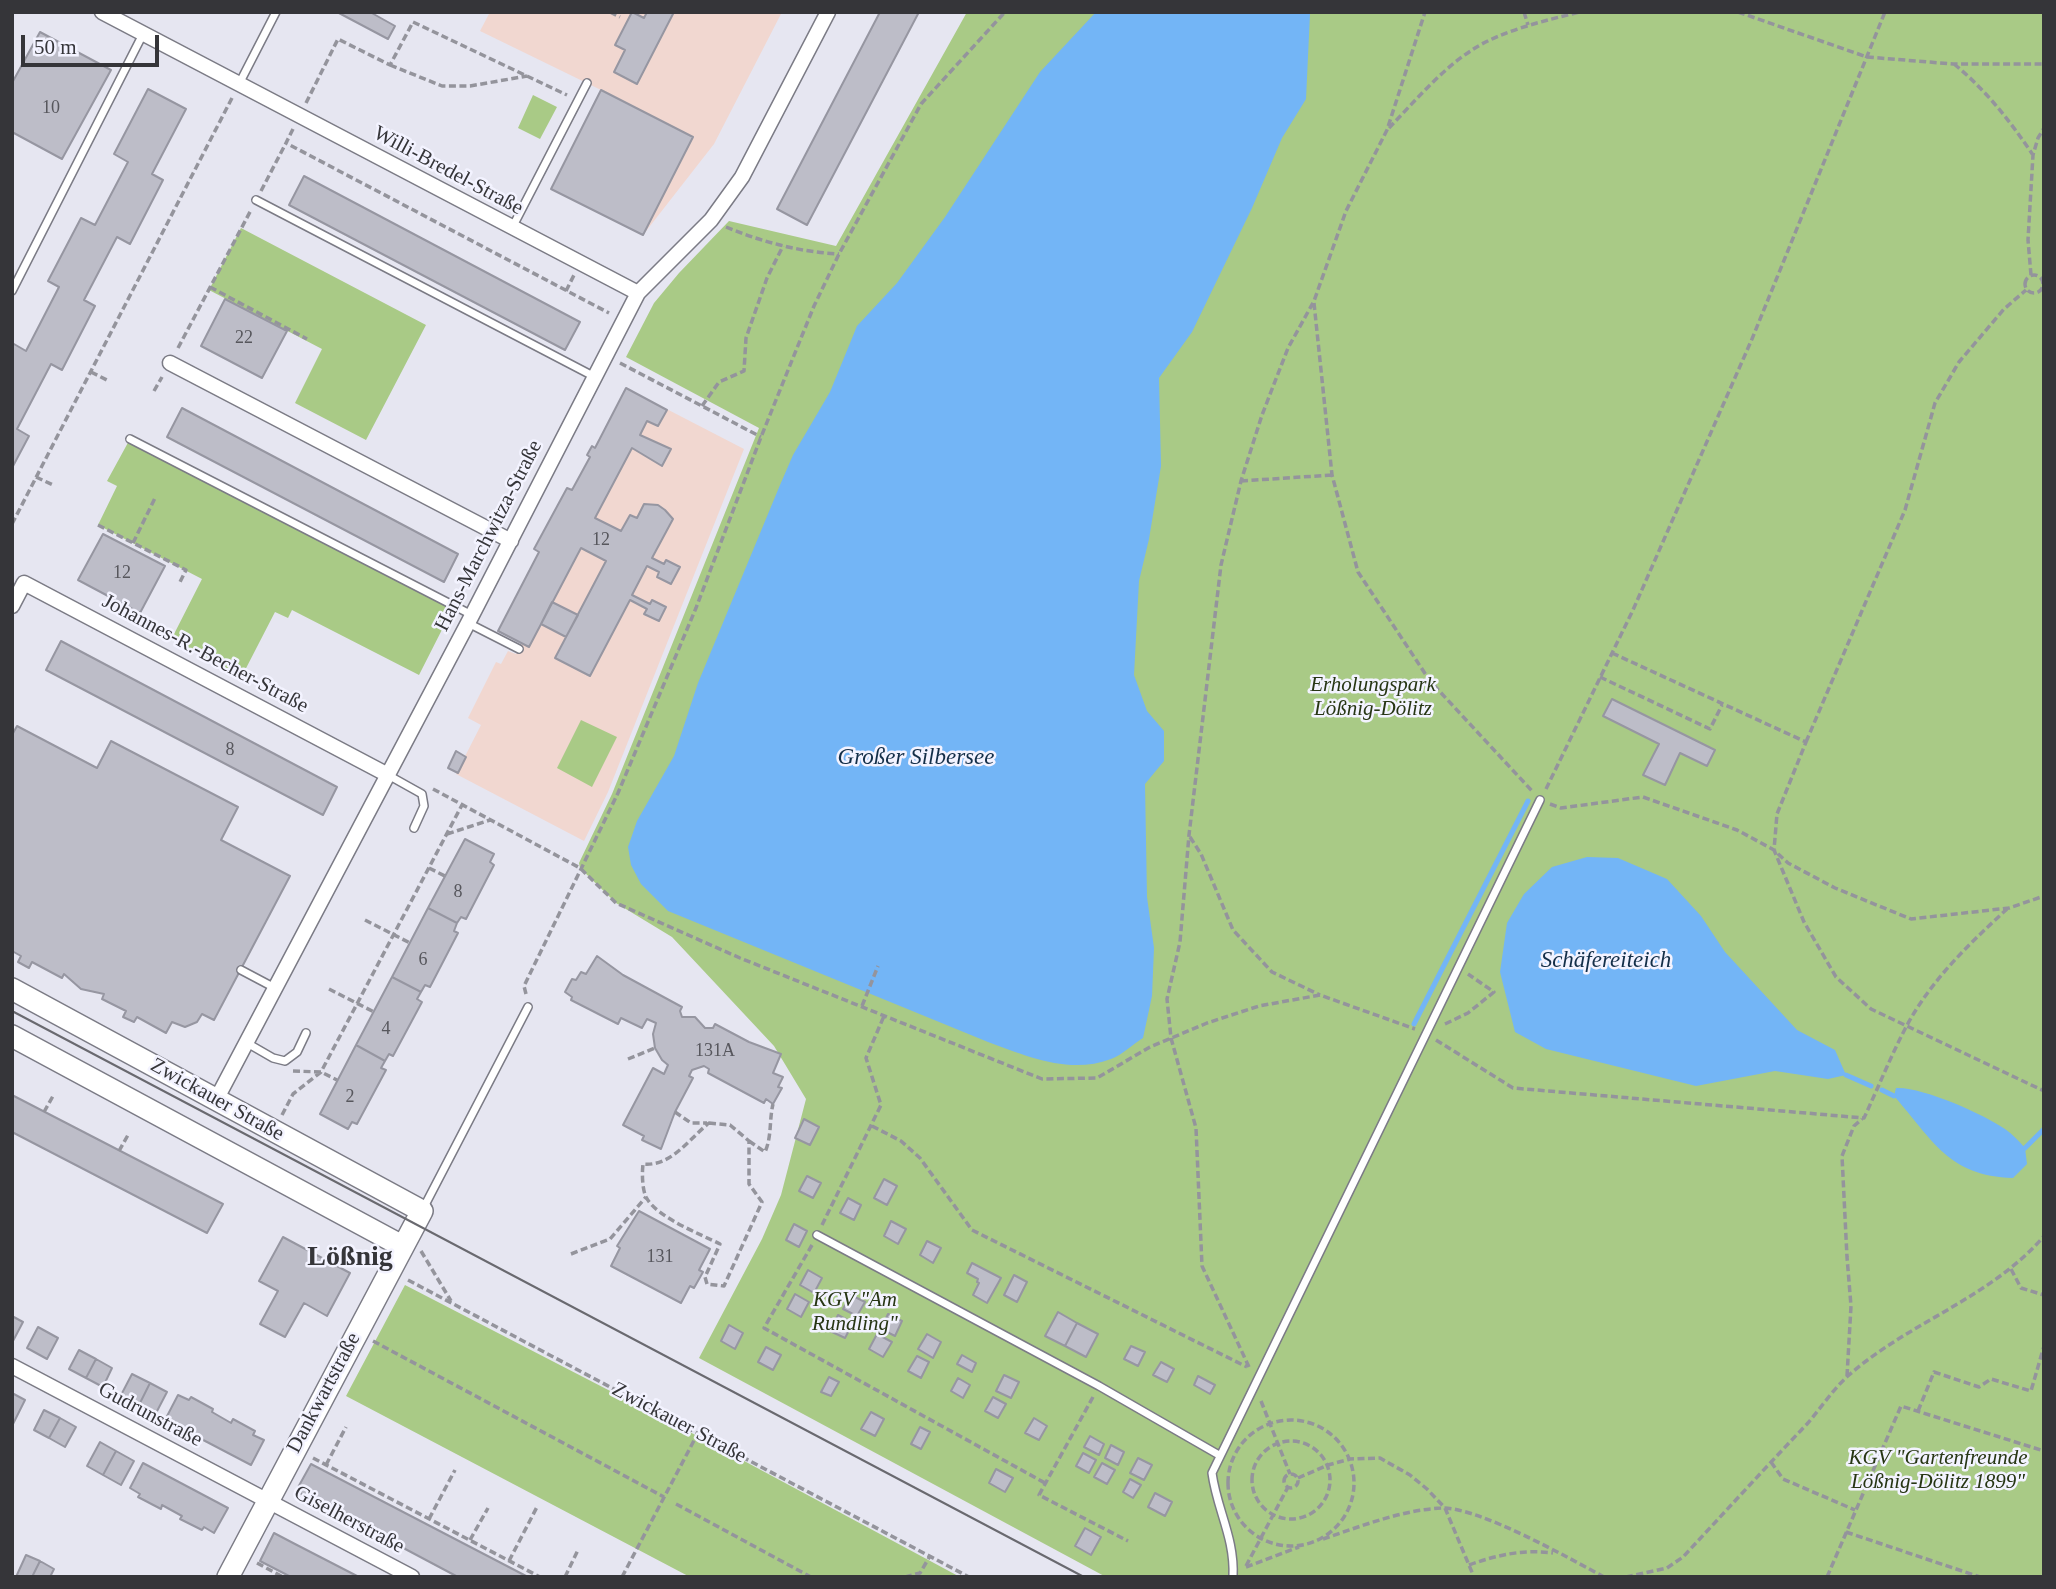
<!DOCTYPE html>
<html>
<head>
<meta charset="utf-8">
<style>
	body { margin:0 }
	#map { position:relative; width:2056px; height:1589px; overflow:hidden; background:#e6e6f1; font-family:"Times New Roman",serif }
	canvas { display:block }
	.frame { position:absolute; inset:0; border:14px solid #353539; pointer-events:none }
	.scale { position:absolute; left:21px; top:35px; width:138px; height:32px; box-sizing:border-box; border:4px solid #353539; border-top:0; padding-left:9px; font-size:21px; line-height:24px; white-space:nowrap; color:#353539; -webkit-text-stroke:5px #f3f3ff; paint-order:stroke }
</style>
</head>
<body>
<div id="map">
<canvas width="2056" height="1589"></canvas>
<div class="frame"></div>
<div class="scale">50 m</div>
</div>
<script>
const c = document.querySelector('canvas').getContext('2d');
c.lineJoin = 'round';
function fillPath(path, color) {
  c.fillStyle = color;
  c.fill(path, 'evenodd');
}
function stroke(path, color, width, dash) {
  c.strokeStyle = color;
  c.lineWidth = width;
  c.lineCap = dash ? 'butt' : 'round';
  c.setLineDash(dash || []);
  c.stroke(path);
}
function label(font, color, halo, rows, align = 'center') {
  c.font = font + ' "Times New Roman",serif';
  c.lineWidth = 5;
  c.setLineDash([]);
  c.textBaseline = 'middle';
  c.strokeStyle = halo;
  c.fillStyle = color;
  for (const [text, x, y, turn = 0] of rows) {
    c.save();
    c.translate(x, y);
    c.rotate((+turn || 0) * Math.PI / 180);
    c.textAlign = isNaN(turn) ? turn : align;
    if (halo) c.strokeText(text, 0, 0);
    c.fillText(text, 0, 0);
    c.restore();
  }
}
fillPath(new Path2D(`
	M490 12H782L714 144 643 235 551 189 601 90 480 31Z
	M626 388 744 449 608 792 584 841 456 774 481 725 468 718 496 662 501 664 508 651 516 654 522 643 498 631Z`), '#f1d7d0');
fillPath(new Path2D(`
	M967 12H2044V1577H1106L699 1358 762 1239 781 1195 806 1099 774 1046 672 937 616 903 580 868 579 863 612 794 759 428 626 357 654 303 679 273 729 221 836 246Z
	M533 95 557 107 540 139 518 128Z
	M241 228 426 325 366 440 295 403 322 349 209 290Z
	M130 439 454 606 419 675 292 610 288 618 275 612 242 676 171 640 202 579 98 525 117 486 107 481Z
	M581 720 617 737 592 787 557 768Z
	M405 1285 707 1441 960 1577H690L346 1396Z`), '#a9ca86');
fillPath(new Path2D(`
	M1096 12H1307L1310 14 1306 99 1282 138 1252 208 1192 332 1159 378 1161 466 1149 539 1139 581 1134 675 1147 711 1164 731V761L1145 784 1147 897 1154 948 1152 996 1143 1038C1133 1044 1122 1055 1111 1059 1069 1075 1027 1056 988 1042L668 911 641 884 631 865 628 847 637 821 674 756 698 683 780 485 793 455 830 392 857 326 897 283 945 217 1040 72Z
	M1587 857 1618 858 1667 879 1701 916 1725 952 1797 1030 1835 1050 1846 1075 1828 1079 1775 1071 1696 1086 1546 1049 1515 1032 1500 972 1507 923 1524 894 1552 867Z
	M1896 1088C1920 1086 1984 1114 2005 1129 2012 1134 2019 1141 2025 1148L2027 1164 2013 1178C1948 1176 1933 1140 1894 1096Z`), '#73b5f6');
stroke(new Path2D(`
	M1414 1024 1528 801
	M1846 1075 1871 1086
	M1882 1090 1894 1096
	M2025 1148 2044 1129`), '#73b5f6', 5);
const building = new Path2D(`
	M337 12H370L395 26 388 39Z
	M632 12 644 18 647 12H674L637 84 614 72 625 50 615 45Z
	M880 12H919L807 225 777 209Z
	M40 32 111 70 62 159 12 132V83Z
	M148 89 186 109 152 174 163 180 130 244 117 237 84 300 95 306 62 370 51 364 17 429 29 436 12 468V347L14 344 26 351 59 287 48 281 81 218 95 225 128 162 114 154Z
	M601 90 693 137 643 235 551 189Z
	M304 176 580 322 565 350 289 205Z
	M225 299 287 331 262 378 201 346Z
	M626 388 667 410 658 426 647 421 640 435 671 449 662 466 632 448 595 518 621 531 630 515 637 518 644 504 658 505 665 510 673 519 652 558 664 564 666 560 680 567 671 584 657 577 659 572 647 566 632 595 650 604 652 600 666 607 659 621 644 614 647 609 630 600 590 676 555 658 606 561 581 548 529 647 498 631 539 552 534 549 567 488 572 490 590 457 587 455 592 446 595 448Z
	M182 408 458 554 444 582 167 437Z
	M103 534 165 566 140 613 78 580Z
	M552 602 578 615 566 637 541 624Z
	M61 641 337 787 323 815 46 670Z
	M1612 699 1715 750 1707 766 1680 753 1665 785 1643 775 1659 744 1603 716Z
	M17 726 97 768 111 741 238 807 221 840 290 876 214 1020 202 1014 197 1022 185 1027 172 1022 166 1033 137 1017 134 1022 123 1017 126 1011 102 999 104 994 81 989 64 974 62 978 32 962 29 968 18 962 21 956 12 951V735Z
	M456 751 466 757 458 773 448 768Z
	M465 839 494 854 490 862 494 865 466 919 461 917 457 923 428 908Z
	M428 908 457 923 454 931 458 933 430 987 425 985 421 992 392 977Z
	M597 956 623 975 682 1007 680 1011 682 1017H695L705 1028H713L715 1024 749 1042 781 1054 773 1073 783 1077 778 1087 782 1088 773 1104 766 1099 764 1103 708 1073 709 1069 704 1066 692 1070 689 1076 693 1078 675 1112 661 1149 642 1140 644 1136 623 1125 653 1068 664 1074 668 1065 662 1060 655 1048 653 1034 656 1023 647 1019 642 1028 621 1018 618 1024 571 1000 572 997 565 992 572 979 576 980 581 972 586 974Z
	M392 977 421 992 417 999 422 1002 393 1056 389 1054 385 1061 356 1045Z
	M356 1045 385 1061 381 1068 386 1070 357 1124 352 1122 348 1129 320 1114Z
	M12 1095 223 1204 207 1233 12 1132Z
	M804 1119 819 1127 810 1145 795 1138Z
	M807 1176 821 1183 813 1198 799 1191Z
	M884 1179 897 1186 887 1205 874 1198Z
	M848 1198 861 1205 854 1220 840 1213Z
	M639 1211 710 1249 699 1270 703 1272 694 1288 690 1286 681 1303 611 1266 620 1248 617 1246Z
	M891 1221 906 1229 898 1244 884 1236Z
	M794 1224 807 1231 799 1247 786 1240Z
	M283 1237 350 1273 327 1316 304 1303 285 1337 260 1324 278 1291 259 1281Z
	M927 1241 941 1248 933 1263 920 1255Z
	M972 1263 1001 1278 987 1303 973 1295 979 1283 977 1282 978 1279 967 1273Z
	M808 1270 822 1278 814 1293 800 1285Z
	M1014 1275 1027 1282 1017 1302 1004 1295Z
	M795 1294 809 1302 801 1317 787 1309Z
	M851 1295 865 1302 857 1316 843 1309Z
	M1058 1312 1077 1323 1065 1346 1045 1336Z
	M888 1314 902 1321 895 1336 881 1329Z
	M838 1315 853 1323 845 1338 830 1331Z
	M12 1316 23 1322 13 1341H12Z
	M1077 1323 1098 1334 1086 1357 1065 1346Z
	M729 1325 743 1333 735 1349 721 1341Z
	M38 1327 58 1338 47 1359 27 1348Z
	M877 1334 892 1342 883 1357 869 1349Z
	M927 1334 941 1342 933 1358 918 1349Z
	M1131 1346 1145 1352 1138 1366 1124 1359Z
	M766 1347 781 1355 773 1370 758 1362Z
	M79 1350 96 1359 86 1378 69 1369Z
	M962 1355 976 1363 972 1372 957 1364Z
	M917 1356 929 1362 921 1378 908 1371Z
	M96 1359 112 1368 103 1387 86 1378Z
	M1161 1362 1174 1369 1167 1382 1153 1375Z
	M132 1374 150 1383 138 1407 120 1397Z
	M1004 1375 1019 1382 1011 1398 996 1391Z
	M1198 1376 1215 1385 1210 1394 1194 1385Z
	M829 1377 839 1382 831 1396 821 1392Z
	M958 1378 970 1385 963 1398 951 1391Z
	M150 1383 167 1392 155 1415 138 1407Z
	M12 1393 25 1400 12 1426Z
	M178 1395 189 1400 191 1397 213 1409 212 1412 231 1423 233 1419 255 1431 253 1435 264 1440 251 1465 165 1420Z
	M993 1397 1006 1404 998 1418 985 1411Z
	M44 1410 60 1418 49 1438 34 1430Z
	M871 1412 884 1419 875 1436 861 1429Z
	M60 1418 76 1427 65 1447 49 1438Z
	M1034 1418 1047 1426 1039 1440 1025 1433Z
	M920 1427 930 1432 921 1449 911 1444Z
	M1090 1436 1104 1444 1099 1455 1084 1447Z
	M100 1442 116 1451 103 1475 87 1466Z
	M1111 1445 1124 1452 1118 1465 1105 1458Z
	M116 1451 134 1461 121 1485 103 1475Z
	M1083 1453 1096 1460 1089 1473 1076 1466Z
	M1138 1458 1152 1465 1144 1480 1130 1473Z
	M143 1463 228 1508 214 1533 204 1527 202 1530 180 1519 182 1516 162 1505 161 1509 138 1497 140 1494 130 1488Z
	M1102 1463 1115 1470 1107 1484 1094 1477Z
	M311 1464 528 1577H458L296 1491Z
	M996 1469 1013 1478 1005 1492 989 1483Z
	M1130 1479 1141 1485 1133 1498 1123 1492Z
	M1155 1493 1172 1502 1165 1516 1148 1507Z
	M1085 1528 1101 1537 1091 1555 1075 1546Z
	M274 1533 295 1544 359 1577H291L260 1561Z
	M26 1555 40 1561 32 1577H16Z
	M40 1561 54 1569 50 1577H32Z`);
fillPath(building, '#bdbdc8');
stroke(building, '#9696a1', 2);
const lane = new Path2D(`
	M239 84 276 12
	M256 200 595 377
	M512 228 587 83
	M12 291 143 34
	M130 439 472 615
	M468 623 519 649
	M388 775 422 794 424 806 414 828
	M241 970 275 988
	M247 1043 273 1058 285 1061 297 1052 306 1033
	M424 1207 528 1007
	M817 1235 1099 1386 1219 1455
	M1233 1577C1235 1538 1217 1510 1212 1473L1540 800`);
const street = new Path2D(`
	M102 12 638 293
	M170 363 511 541
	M12 606 24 583 388 775
	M216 1100 468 623 638 293 711 220 742 177 828 12
	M12 1366 412 1577`);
const secondary = new Path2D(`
	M12 989 422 1211 228 1577
	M12 1036 402 1246`);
stroke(lane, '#7b7b85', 10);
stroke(street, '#7b7b85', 17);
stroke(secondary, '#7b7b85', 24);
stroke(new Path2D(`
	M610 12 620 17
	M1524 12 1528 25
	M1681 12H1682
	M1738 12 1867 57 1953 64H2044
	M1954 64C1986 90 2010 121 2033 155
	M390 65 442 86H470L527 76
	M306 103 338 39 390 65 413 22 567 95
	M1389 128C1414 102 1442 69 1472 50 1500 31 1547 20 1580 12
	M293 129 286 143 609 313
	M261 191 286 143
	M726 227C762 242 800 252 839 254
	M2025 284a9 9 0 1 1 18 0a9 9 0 1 1-18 0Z
	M2031 275 2028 240 2033 155 2038 138 2044 128
	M210 287 307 339
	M566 291 574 275
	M1314 303 1332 475 1358 572 1430 681 1533 792
	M178 348 251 210
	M620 363 761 437
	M91 372 107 380
	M154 391 162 377
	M702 406 719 382 744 371 746 338 767 278 783 246
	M36 477 53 485
	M1241 481 1332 475
	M12 524 232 98
	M98 525 186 570 180 582
	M133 543 156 496
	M1612 653 1806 742 1777 814 1774 850 1804 922 1836 977 1871 1009 2044 1091
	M1600 677 1710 729 1722 705
	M1806 742 1905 510 1935 403 1959 362 2004 309 2026 290
	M433 789 580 868 616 903 740 958 1042 1079 1097 1078 1150 1047 1207 1023 1259 1006 1320 995 1415 1029
	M1546 789 1633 610 1752 339 1885 12
	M1550 804 1561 808 1643 797 1737 830 1774 850 1788 863 1835 888 1911 919 2009 908 2044 896
	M447 834 490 820
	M1190 837 1201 854 1233 930 1272 972 1320 995
	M429 868 445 876
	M365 920 410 943
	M329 989 374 1012
	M526 994 524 986 618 793 696 608 761 437 814 306 839 254 921 104 1005 12
	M862 1006 878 966
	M1445 1024 1468 1013 1494 992 1468 974
	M1436 1040 1513 1088 1864 1118C1878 1088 1890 1058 1905 1029 1930 981 1968 945 2007 909
	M628 1059 655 1048
	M293 1071 321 1072 337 1080
	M44 1112 53 1096
	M675 1112 691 1123H707
	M282 1115 293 1094 321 1072 462 805
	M709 1123 730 1125 749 1141V1184L762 1202 724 1286 707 1284 705 1277 720 1244C700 1234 656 1217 646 1197 642 1188 642 1173 643 1164 671 1167 689 1139 709 1123Z
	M872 1126 901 1141 920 1158 972 1230 1247 1367
	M749 1141 765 1152C772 1136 769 1121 773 1104
	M119 1151 128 1135
	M822 1225 881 1105 866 1058 884 1016
	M812 1245 764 1328 1045 1483
	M421 1251 451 1301
	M571 1254 610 1239 646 1197
	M2011 1269 2021 1288 2044 1295
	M408 1280 969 1577
	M373 1341 664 1497
	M1249 1367 1202 1266 1196 1128 1171 1038 1167 999 1180 942 1189 835 1221 565 1241 481 1262 415 1288 348 1314 301 1346 211 1387 130 1425 12
	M1847 1376 1851 1306 1847 1257 1842 1156 1854 1126 1862 1119
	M1093 1397 1039 1495 1128 1541
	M1261 1401 1290 1474
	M1918 1411 1934 1372 1979 1387 1991 1379 2031 1391 2044 1346
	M1228 1483a63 63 0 1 1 126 0a63 63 0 1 1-126 0Z
	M1252 1480a39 39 0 1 1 78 0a39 39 0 1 1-78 0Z
	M313 1458 540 1577
	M1771 1462 1783 1479 1855 1510
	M326 1465 346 1427
	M1284 1481a7 7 0 1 1 14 0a7 7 0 1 1-14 0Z
	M1298 1478 1328 1465 1350 1459 1380 1458 1410 1475 1427 1489 1445 1508 1474 1577
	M676 1504 811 1577
	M429 1519 455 1470
	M1846 1532 1980 1577
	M1323 1539C1362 1526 1401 1510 1442 1508 1478 1507 1569 1558 1604 1577
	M470 1540 488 1508
	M509 1561 537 1507
	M257 1563 283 1577
	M1469 1565C1497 1555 1523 1549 1553 1553
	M1246 1566 1288 1487
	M1246 1567 1299 1547
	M565 1577 578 1550
	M622 1577 698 1433
	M905 1577 920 1573 930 1556
	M1626 1577 1667 1568 1683 1557C1724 1513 1765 1468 1807 1424 1821 1408 1833 1389 1849 1375 1909 1322 1991 1298 2044 1236
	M1827 1577 1901 1406 2044 1451`), '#94949c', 3.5, [7, 3.5]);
stroke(lane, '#fff', 7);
stroke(street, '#fff', 14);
stroke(secondary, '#fff', 21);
stroke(new Path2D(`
	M12 1011 1084 1577`), '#69696f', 2);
label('18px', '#57575d', null, [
	["10",51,108],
	["22",244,338],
	["12",601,540],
	["12",122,573],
	["8",230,750],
	["8",458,892],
	["6",423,960],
	["4",386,1029],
	["131A",715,1051],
	["2",350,1097],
	["131",660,1257]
]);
label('21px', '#353539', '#f3f3ff', [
	["Willi-Bredel-Straße",448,171,28],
	["Hans-Marchwitza-Straße",489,536,-63],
	["Johannes-R.-Becher-Straße",205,654,28],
	["Zwickauer Straße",217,1100,29],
	["Dankwartstraße",324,1393,-62],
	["Gudrunstraße",150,1415,28],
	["Zwickauer Straße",679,1423,28],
	["Giselherstraße",349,1520,28]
]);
label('italic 21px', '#273614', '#f3f3ff', [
	["Erholungspark",1373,685],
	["Lößnig-Dölitz",1373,709],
	["KGV \"Am",855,1300],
	["Rundling\"",855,1324],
	["KGV \"Gartenfreunde",1938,1458],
	["Lößnig-Dölitz 1899\"",1938,1482]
]);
label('italic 23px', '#142f49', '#f3f3ff', [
	["Großer Silbersee",916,758],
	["Schäfereiteich",1606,961]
]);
label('bold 28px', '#353539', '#f3f3ff', [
	["Lößnig",350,1258]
]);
</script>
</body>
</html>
